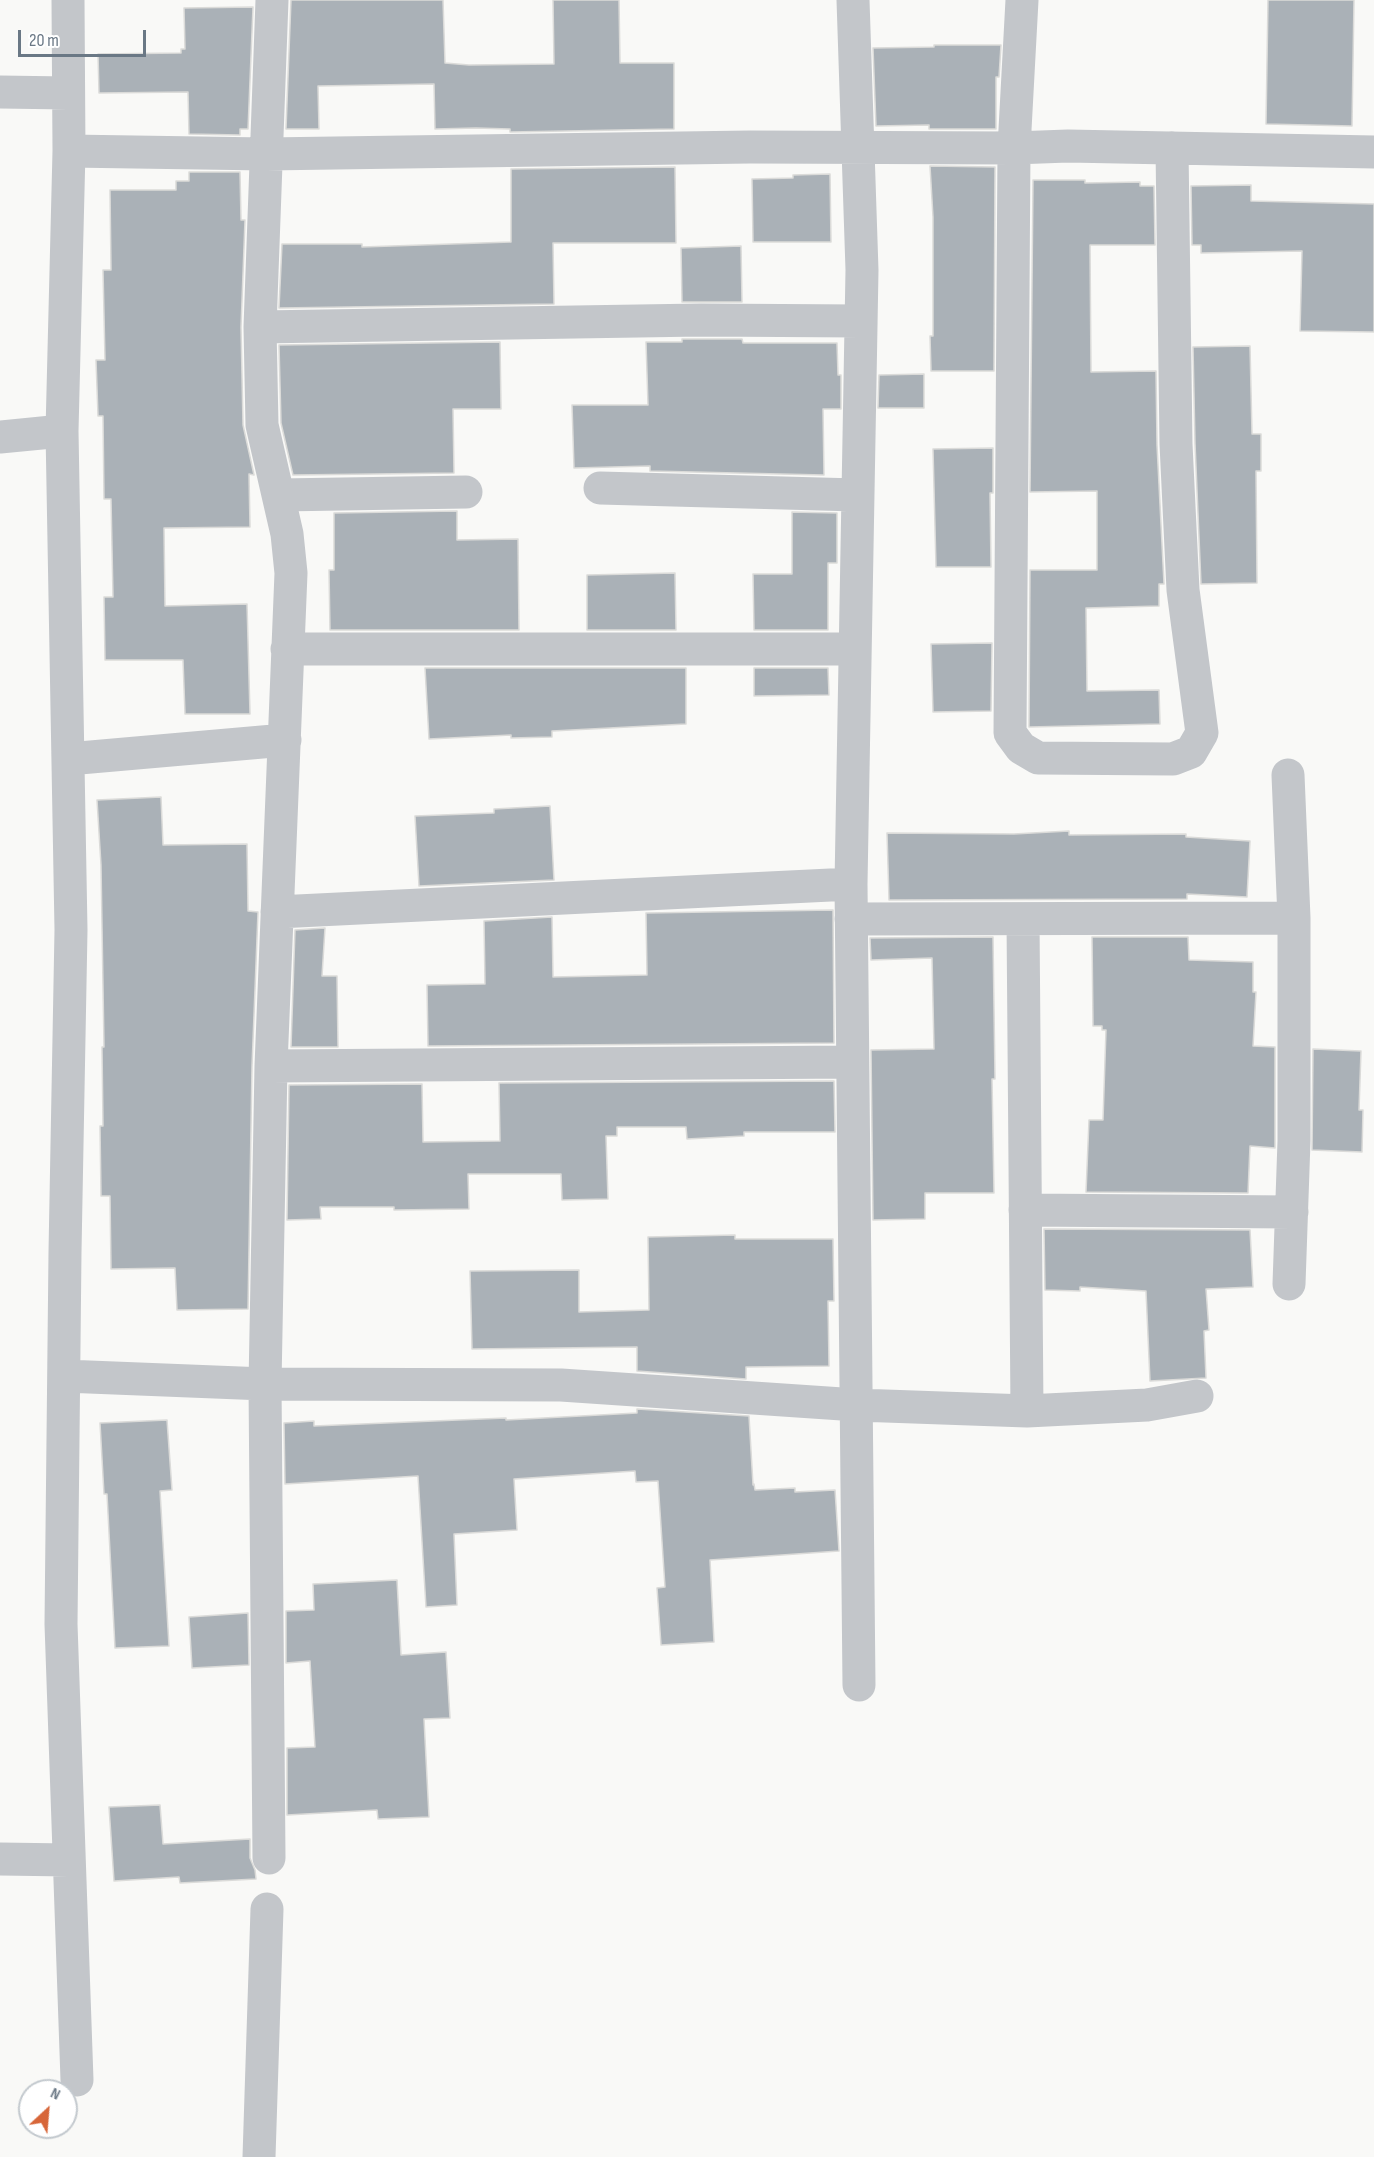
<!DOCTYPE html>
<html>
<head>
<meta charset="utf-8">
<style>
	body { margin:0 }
	#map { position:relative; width:1374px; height:2157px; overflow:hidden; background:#f9f9f7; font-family:"Sofia Sans Condensed",sans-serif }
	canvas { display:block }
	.north { position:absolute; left:18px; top:2079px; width:60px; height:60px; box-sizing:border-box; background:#fff; border:2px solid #c3c9ce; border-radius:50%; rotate:26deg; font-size:16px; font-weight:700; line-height:24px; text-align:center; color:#6a7885 }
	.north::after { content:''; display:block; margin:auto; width:21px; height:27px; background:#d76639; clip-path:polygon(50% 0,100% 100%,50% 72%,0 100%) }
	.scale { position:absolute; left:18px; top:30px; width:128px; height:27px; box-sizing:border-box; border:3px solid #6a7885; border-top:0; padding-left:8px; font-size:18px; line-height:21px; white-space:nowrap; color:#6a7885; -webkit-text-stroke:4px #fff; paint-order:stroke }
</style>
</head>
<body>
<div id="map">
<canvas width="1374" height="2157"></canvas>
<div class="north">N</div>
<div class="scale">20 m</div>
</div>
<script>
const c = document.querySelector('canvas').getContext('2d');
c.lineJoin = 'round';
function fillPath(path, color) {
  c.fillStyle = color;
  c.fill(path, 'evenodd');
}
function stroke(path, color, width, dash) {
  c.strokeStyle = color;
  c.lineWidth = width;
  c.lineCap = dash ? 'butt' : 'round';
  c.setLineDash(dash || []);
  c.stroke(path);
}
const building = new Path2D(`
	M291 0H443L445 63 469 65 554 64 553 0H619L620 63H674V129L510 132V129L476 128 435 129 434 84 318 86 319 129H286Z
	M1268 0H1354L1352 126 1266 124Z
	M253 7 248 129H240V135L189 134 188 92 99 93 98 54 181 53V49H185L184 8Z
	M934 45H1001L999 77H996V129H929V125L876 126 873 48 934 47Z
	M930 166 995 167 994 371H931L930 336H933V217Z
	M675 167 676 243H553L554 304 279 308 282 244H362V247L511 242V169Z
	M189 172H240L241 220H245L241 327 243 425 254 475 249 474 250 527 164 528 165 606 247 604 250 714H185L183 660H105L104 597H113L111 499H104L103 416H98L96 360H105L103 270H111L110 190H176V181H189Z
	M830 174 831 242H753L752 179 793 178V175Z
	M1033 180H1085V183L1140 182V186H1154L1155 245H1090L1091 372 1156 371 1157 445 1164 584H1159V606L1086 608 1087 691 1159 690 1160 724 1029 727 1030 570H1097V491L1030 492Z
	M1251 185V201L1374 204V332L1300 331 1302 251 1201 253V245H1192L1191 186Z
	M741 246 742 302H682L681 248Z
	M682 339H742L743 343H837L838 375H841V409H823L824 475 650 471V466L574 468 572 405H648L646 342H682Z
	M500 342 501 409H453L454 473 293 475 281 423 279 345Z
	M1250 346 1252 434H1261V471H1256L1257 583 1201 584 1195 443 1193 347Z
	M924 374V408H878L879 375Z
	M993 448V493H990L991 567H936L933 449Z
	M457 511V540L518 539 519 630H330L329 570H334V513Z
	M792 512 837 513V563H828V630H754L753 574H792Z
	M675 573 676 630H587V575Z
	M992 643 991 711 933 712 931 644Z
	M425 668H686V724L552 731V737L511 738V735L429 739Z
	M754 668H828L829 695 754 696Z
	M161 797 163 845 247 844 248 911 258 912 252 1066 248 1309 177 1310 175 1268 111 1269 110 1196H101L100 1126H103L102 1047H104L101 865 97 800Z
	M550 806 554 880 419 886 415 816 494 813V809Z
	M1069 831V835L1186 834V837L1250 841 1247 897 1187 894V899L889 900 887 833 1014 834Z
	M833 910 834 1043 428 1046 427 985 485 984 484 921 552 917 553 977 647 975 646 913Z
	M325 928 322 976H337L338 1047H291L295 930Z
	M993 937 995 1079H992L994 1193H925V1219L873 1220 871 1050 934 1049 932 958 871 960 870 938Z
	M1092 937H1188L1189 960 1253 962V992H1256L1253 1046 1275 1047V1148L1250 1146 1248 1193 1086 1192 1089 1120H1103L1106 1030H1102V1026H1093Z
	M1313 1049 1361 1051 1359 1110H1363L1362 1152 1312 1150Z
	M834 1081 835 1132H744V1136L687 1139 686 1127H617V1136H606L608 1199 562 1200 561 1174H468L469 1209 394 1210V1207H320L321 1219 287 1220 289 1085 422 1084 423 1142 500 1141 499 1083Z
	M1044 1229 1250 1230 1253 1287 1206 1289 1209 1330 1204 1331 1206 1378 1150 1381 1146 1291 1080 1287V1291L1045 1290Z
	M735 1235V1239H833L834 1301H828L829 1366 746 1367V1379L637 1371V1347L472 1349 470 1271 579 1270V1312L649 1310 648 1237Z
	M637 1409 749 1416 753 1485 754 1484 755 1490 795 1488V1492L835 1490 839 1551 710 1560 714 1642 661 1645 657 1588 665 1587 658 1481 636 1482 635 1471 514 1479 517 1530 454 1534 457 1605 426 1607 418 1476 285 1484 284 1423 314 1421V1426L506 1418V1420L637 1413Z
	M167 1420 172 1490 160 1491 169 1646 115 1648 107 1494H104L100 1423Z
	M397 1580 401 1655 446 1652 450 1718 424 1719 429 1817 378 1819 377 1810 287 1815V1748L315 1747 310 1661 286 1663V1611L314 1610 313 1584Z
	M248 1613 249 1665 192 1668 189 1617Z
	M160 1805 163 1844 250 1839V1858L255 1870 256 1879 180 1883 179 1877 114 1881 109 1807Z`);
fillPath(building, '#aab1b7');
stroke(building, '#dbdbd9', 1.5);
stroke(new Path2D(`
	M68 0 69 151 62 431 71 930 65 1252 61 1624 77 2080
	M853 0 862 270 851 884 859 1685
	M1022 0 1014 148 1010 733 1021 748 1038 758 1173 759 1191 752 1202 733 1183 590 1176 444 1172 148
	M0 92 68 93
	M69 151 266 154 750 147 1014 148 1068 146 1374 152
	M260 327 701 320 861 321
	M0 437 62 431
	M600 488 857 495
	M280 495 466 492
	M287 649H854
	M68 759 285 740
	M1288 775 1294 918V1141L1289 1284
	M277 912 851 884
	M851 919 1294 918
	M1023 919 1027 1411
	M271 1066 852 1062
	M1025 1210 1292 1212
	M64 1376 265 1384 561 1385 857 1405 1027 1411 1147 1405 1197 1396
	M269 1858 265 1384 271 1066 291 573 287 534 262 425 260 327 272 0
	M0 1859 69 1860
	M259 2157 267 1909`), '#c3c6ca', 33);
</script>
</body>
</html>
